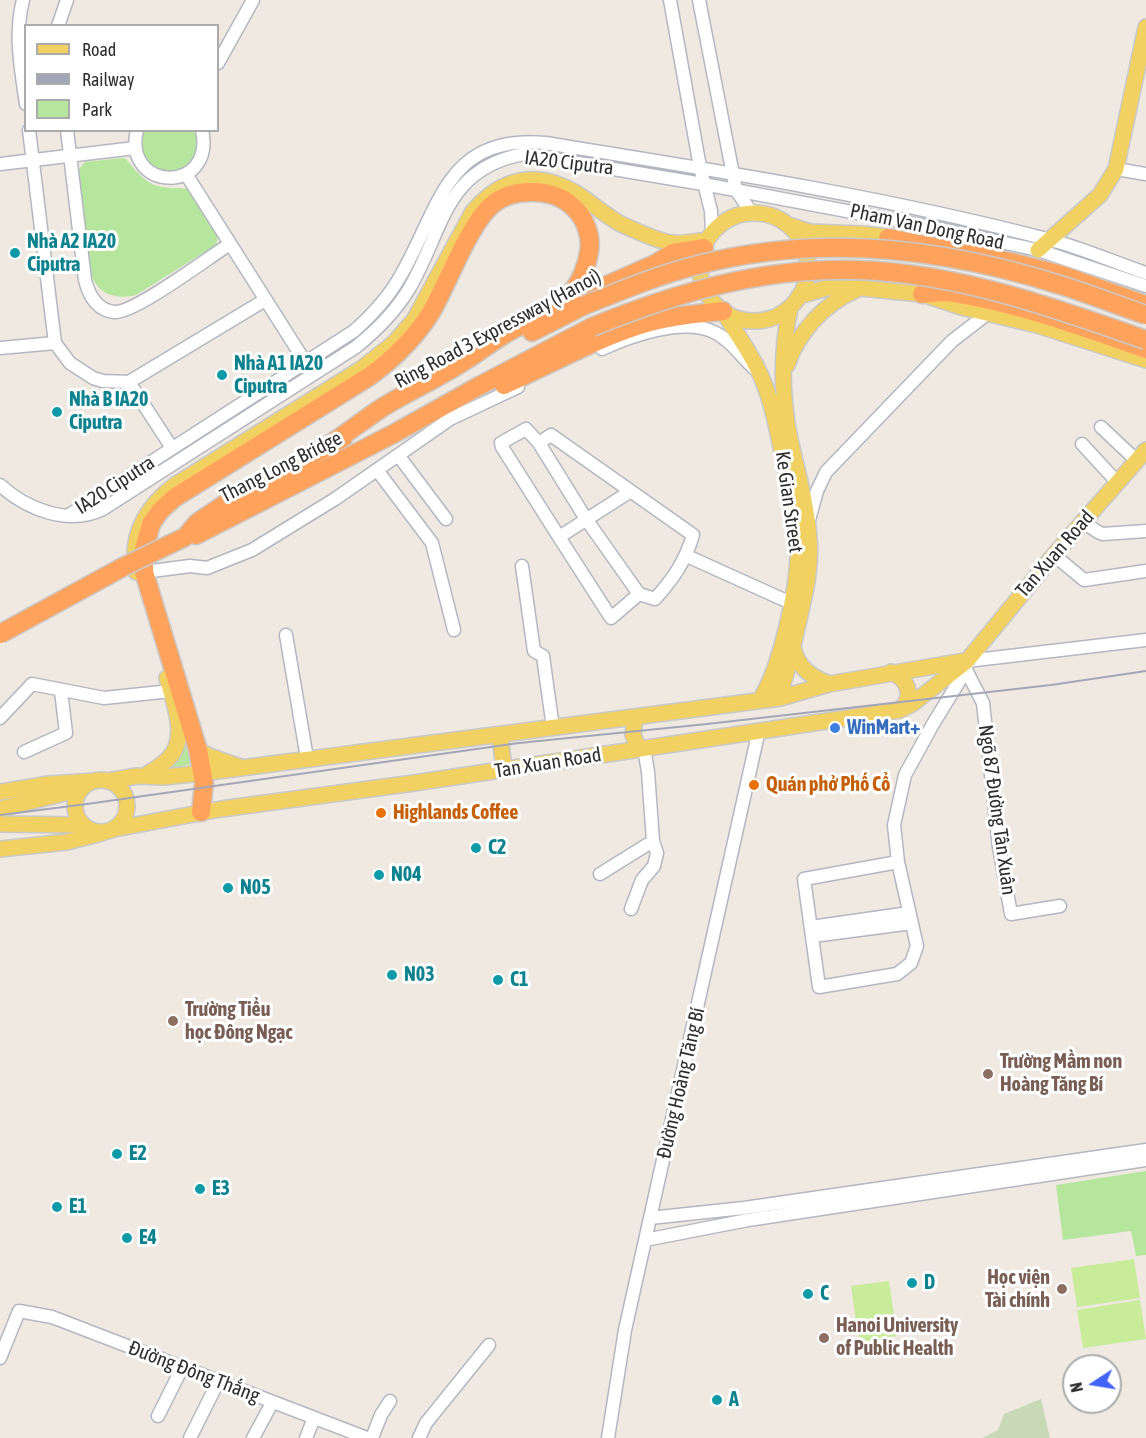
<!DOCTYPE html>
<html>
<head>
<meta charset="utf-8">
<style>
	body { margin:0 }
	#map { position:relative; width:1146px; height:1438px; overflow:hidden; background:#efe9e1; font-family:"Asap Condensed",sans-serif }
	canvas { display:block }
	.legend { position:absolute; left:24px; top:24px; width:195px; height:108px; box-sizing:border-box; background:#fff; border:2px solid #ababab; margin:0; padding:8px 10px; list-style:none; font-size:18px; color:#2e2e2e }
	.legend li { display:flex; align-items:center; gap:12px; height:30px }
	.legend b { width:30px; border:2px solid #ababab }
	.north { position:absolute; left:1062px; top:1354px; width:60px; height:60px; box-sizing:border-box; background:#fff; border:2px solid #ababab; border-radius:50%; rotate:258deg; font-size:16px; font-weight:700; line-height:24px; text-align:center; color:#2e2e2e }
	.north::after { content:''; display:block; margin:auto; width:21px; height:27px; background:#4264fb; clip-path:polygon(50% 0,100% 100%,50% 72%,0 100%) }
</style>
</head>
<body>
<div id="map">
<canvas width="1146" height="1438"></canvas>
<ul class="legend">
<li><b style="height:8px;background:#f2d163"></b>Road</li>
<li><b style="height:8px;background:#a3a6b8"></b>Railway</li>
<li><b style="height:16px;background:#b6e59e"></b>Park</li>
</ul>
<div class="north">N</div>
</div>
<script>
const c = document.querySelector('canvas').getContext('2d');
c.lineJoin = 'round';
function fillPath(path, color) {
  c.fillStyle = color;
  c.fill(path, 'evenodd');
}
function stroke(path, color, width, dash) {
  c.strokeStyle = color;
  c.lineWidth = width;
  c.lineCap = dash ? 'butt' : 'round';
  c.setLineDash(dash || []);
  c.stroke(path);
}
function label(font, color, halo, rows, align = 'center') {
  c.font = font + ' "Asap Condensed",sans-serif';
  c.lineWidth = 6;
  c.setLineDash([]);
  c.textBaseline = 'middle';
  c.strokeStyle = halo;
  c.fillStyle = color;
  for (const [text, x, y, turn = 0] of rows) {
    c.save();
    c.translate(x, y);
    c.rotate((+turn || 0) * Math.PI / 180);
    c.textAlign = isNaN(turn) ? turn : align;
    if (halo) c.strokeText(text, 0, 0);
    c.fillText(text, 0, 0);
    c.restore();
  }
}
fillPath(new Path2D(`
	M195 130C212 173 147 188 141 150 140 144 142 136 143 131Z
	M122 158 126 159C136 171 146 185 163 187 171 189 179 187 187 189L218 237 216 245 136 295C115 300 97 294 90 272L79 169 85 162Z
	M186 731 196 763 160 771Z
	M1146 1171V1255L1136 1256 1131 1231 1063 1240 1056 1185Z`), '#b6e59e');
fillPath(new Path2D(`
	M1041 1399 1050 1438H982L998 1430 1004 1414Z`), '#c8d9b8');
fillPath(new Path2D(`
	M1134 1259 1140 1298 1077 1307 1071 1268Z
	M889 1281 897 1336 859 1342 851 1286Z
	M1140 1300 1146 1339 1083 1348 1077 1310Z`), '#c9ec9a');
const minor = new Path2D(`
	M23 0C14 35 21 69 26 104
	M670 0 700 167 711 211 712 234
	M699 0 736 190 751 212
	M58 26 67 0
	M218 63 253 0
	M29 130 55 343 70 363 93 378 103 381 129 382 265 300
	M67 130 85 280C89 296 97 310 114 312 134 314 209 257 230 244
	M137 130C122 192 216 195 202 130
	M0 164 135 148
	M1116 169 1146 174
	M186 174 309 368
	M0 348 55 343
	M602 349C631 336 683 317 714 332 731 340 741 357 755 369
	M129 382 172 448
	M1101 427 1136 460
	M539 443 551 435 693 535C685 562 673 579 655 599L639 594 586 519 539 443 526 429 501 443 502 447 559 537
	M1082 444 1117 482
	M398 455 446 519
	M377 470 432 543 454 630
	M0 485C26 509 68 526 103 509L356 347C377 330 395 312 409 289 444 230 443 169 524 154L703 184 921 225 1038 250 1146 286
	M631 491 559 537 611 618 639 594
	M69 515 354 331C372 315 389 297 401 275 440 208 446 134 545 143 713 170 881 196 1047 239 1080 247 1113 262 1146 273
	M809 520 817 491 826 472 952 341 987 314
	M1083 522 1098 532 1103 534 1146 531
	M1054 555 1084 580 1146 571
	M687 556 791 603
	M522 566 534 651 543 656 553 728
	M144 572 190 566 207 568 252 550 335 499 450 419 518 387
	M286 635 307 758
	M0 718 32 684 104 698 171 691
	M24 752 66 733 61 691
	M898 862 804 879 819 987 897 974 911 963 917 946 898 862 894 825 905 775 933 724 966 670
	M600 874 653 841
	M1060 906 1011 914 999 847 983 703 966 670 967 661 1146 640
	M631 909 642 880 654 866 657 853 653 841 648 772 644 748
	M811 927 909 913
	M813 936 912 923
	M650 1218 744 1208 1146 1150
	M645 1240 748 1220 1146 1160
	M0 1358 19 1311 52 1317 367 1438
	M158 1416 182 1368
	M190 1438 218 1382
	M253 1438 272 1403
	M306 1438 314 1418
	M372 1438 381 1415 390 1401
	M419 1438 426 1423 489 1345
	M608 1438 625 1330 759 730`);
const major = new Path2D(`
	M700 267a54 54 0 1 1 108 0a54 54 0 1 1-108 0Z
	M789 225 810 232 861 234 898 238
	M1038 250 1100 195 1116 169 1146 27
	M799 296 826 288H860L922 294 961 307 1037 325 1146 360
	M723 311C735 332 750 351 760 374 772 400 777 429 783 457 789 484 797 514 798 542 800 582 781 667 760 700
	M787 365C799 331 824 304 856 290
	M136 572C130 535 146 507 175 485L361 369 394 343 414 320 472 213C502 176 539 170 579 195 593 204 606 216 621 224 634 230 659 242 673 243 682 244 692 242 701 241
	M793 647C798 668 810 676 829 684
	M891 672C908 679 915 696 900 710
	M778 698C787 675 792 651 797 628 804 598 812 568 809 538 807 504 797 472 790 439 781 396 781 352 790 308
	M635 717 633 735 639 749
	M500 735 504 770
	M198 750 209 756 238 766
	M144 776C152 771 161 766 168 759 189 739 174 703 167 678
	M75 806a26 26 0 1 1 52 0a26 26 0 1 1-52 0Z
	M107 781 137 776 164 777 202 773 780 698 829 684 964 661
	M0 792 49 784 94 781
	M0 809 81 789
	M0 824 82 825
	M114 829 221 809 414 783 900 710 912 704 967 661 1054 555 1146 450
	M0 849 67 842 102 833`);
const highway = new Path2D(`
	M888 238 1011 262 1062 275 1146 305
	M922 294C932 293 944 291 954 293 1019 303 1085 328 1146 349
	M564 304 655 264 673 253 704 248
	M532 332 583 306
	M504 385C549 365 593 340 640 325 667 316 695 314 723 311
	M196 535 395 433 479 386 592 327
	M185 537 197 523 225 504 343 438
	M201 812 204 783 198 750 144 572V549L151 524 160 511 174 498 370 376C393 359 414 339 430 314 447 286 469 223 493 204 504 195 518 192 531 192 546 192 562 196 573 207 585 217 592 237 589 252 587 266 580 283 571 293 556 311 525 322 505 334 486 346 468 360 448 371 426 384 402 395 380 409 364 420 348 432 332 443`);
stroke(minor, '#b4b7c1', 15);
stroke(major, '#c9c9c9', 18);
stroke(highway, '#c9c9c9', 21);
stroke(minor, '#fff', 12);
stroke(major, '#f2d163', 15);
stroke(highway, '#ffa35c', 18);
stroke(new Path2D(`
	M0 815 87 804 519 743 707 724 1051 685 1146 671`), '#a3a6b8', 2);
const highwayBridge = new Path2D(`
	M583 306C620 291 658 275 698 265 818 234 943 248 1060 285 1089 294 1117 305 1146 315
	M592 327C677 292 765 267 858 270 957 273 1053 307 1146 340
	M0 634 123 567 185 537`);
stroke(highwayBridge, '#c9c9c9', 21, []);
stroke(highwayBridge, '#ffa35c', 18);
for (const [x, y, r, color] of [
	[15,253,6,"#0f9aa8"],
	[222,375,6,"#0f9aa8"],
	[57,412,6,"#0f9aa8"],
	[835,728,6,"#3f7fe0"],
	[754,785,6,"#e8710a"],
	[381,813,6,"#e8710a"],
	[476,848,6,"#0f9aa8"],
	[379,875,6,"#0f9aa8"],
	[228,888,6,"#0f9aa8"],
	[392,975,6,"#0f9aa8"],
	[498,980,6,"#0f9aa8"],
	[173,1021,6,"#8d6e63"],
	[988,1074,6,"#8d6e63"],
	[117,1154,6,"#0f9aa8"],
	[200,1189,6,"#0f9aa8"],
	[57,1207,6,"#0f9aa8"],
	[127,1238,6,"#0f9aa8"],
	[912,1283,6,"#0f9aa8"],
	[1062,1289,6,"#8d6e63"],
	[808,1294,6,"#0f9aa8"],
	[824,1338,6,"#8d6e63"],
	[717,1400,6,"#0f9aa8"]
]) {
  const dot = new Path2D();
  dot.arc(x, y, r, 0, 2 * Math.PI);
  c.fillStyle = color;
  c.fill(dot);
  stroke(dot, '#fff', 2);
}
label('20px', '#2e2e2e', '#fff', [
	["IA20 Ciputra",569,163,7],
	["Pham Van Dong Road",927,227,12],
	["Ring Road 3 Expressway (Hanoi)",498,329,-28],
	["Thang Long Bridge",281,467,-27],
	["IA20 Ciputra",115,485,-33],
	["Ke Gian Street",789,502,82],
	["Tan Xuan Road",1055,554,-49],
	["Tan Xuan Road",548,763,-9],
	["Ngõ 87 Đường Tân Xuân",997,810,82],
	["Đường Hoàng Tăng Bí",681,1083,-77],
	["Đường Đông Thắng",194,1372,21]
]);
label('bold 20px', '#0d838f', '#fff', [
	["Nhà A2 IA20",27,242],
	["Ciputra",27,265],
	["Nhà A1 IA20",234,364],
	["Ciputra",234,387],
	["Nhà B IA20",69,400],
	["Ciputra",69,423],
	["C2",488,848],
	["N04",391,875],
	["N05",240,888],
	["N03",404,975],
	["C1",510,980],
	["E2",129,1154],
	["E3",212,1189],
	["E1",69,1207],
	["E4",139,1238],
	["D",924,1283],
	["C",820,1294],
	["A",729,1400]
], 'left');
label('bold 20px', '#366cbe', '#fff', [
	["WinMart+",847,728]
], 'left');
label('bold 20px', '#c56008', '#fff', [
	["Quán phở Phố Cổ",766,785],
	["Highlands Coffee",393,813]
], 'left');
label('bold 20px', '#785e54', '#fff', [
	["Trường Tiểu",185,1010],
	["học Đông Ngạc",185,1033],
	["Trường Mầm non",1000,1062],
	["Hoàng Tăng Bí",1000,1085],
	["Học viện",1050,1278,"right"],
	["Tài chính",1050,1301,"right"],
	["Hanoi University",836,1326],
	["of Public Health",836,1349]
], 'left');
</script>
</body>
</html>
